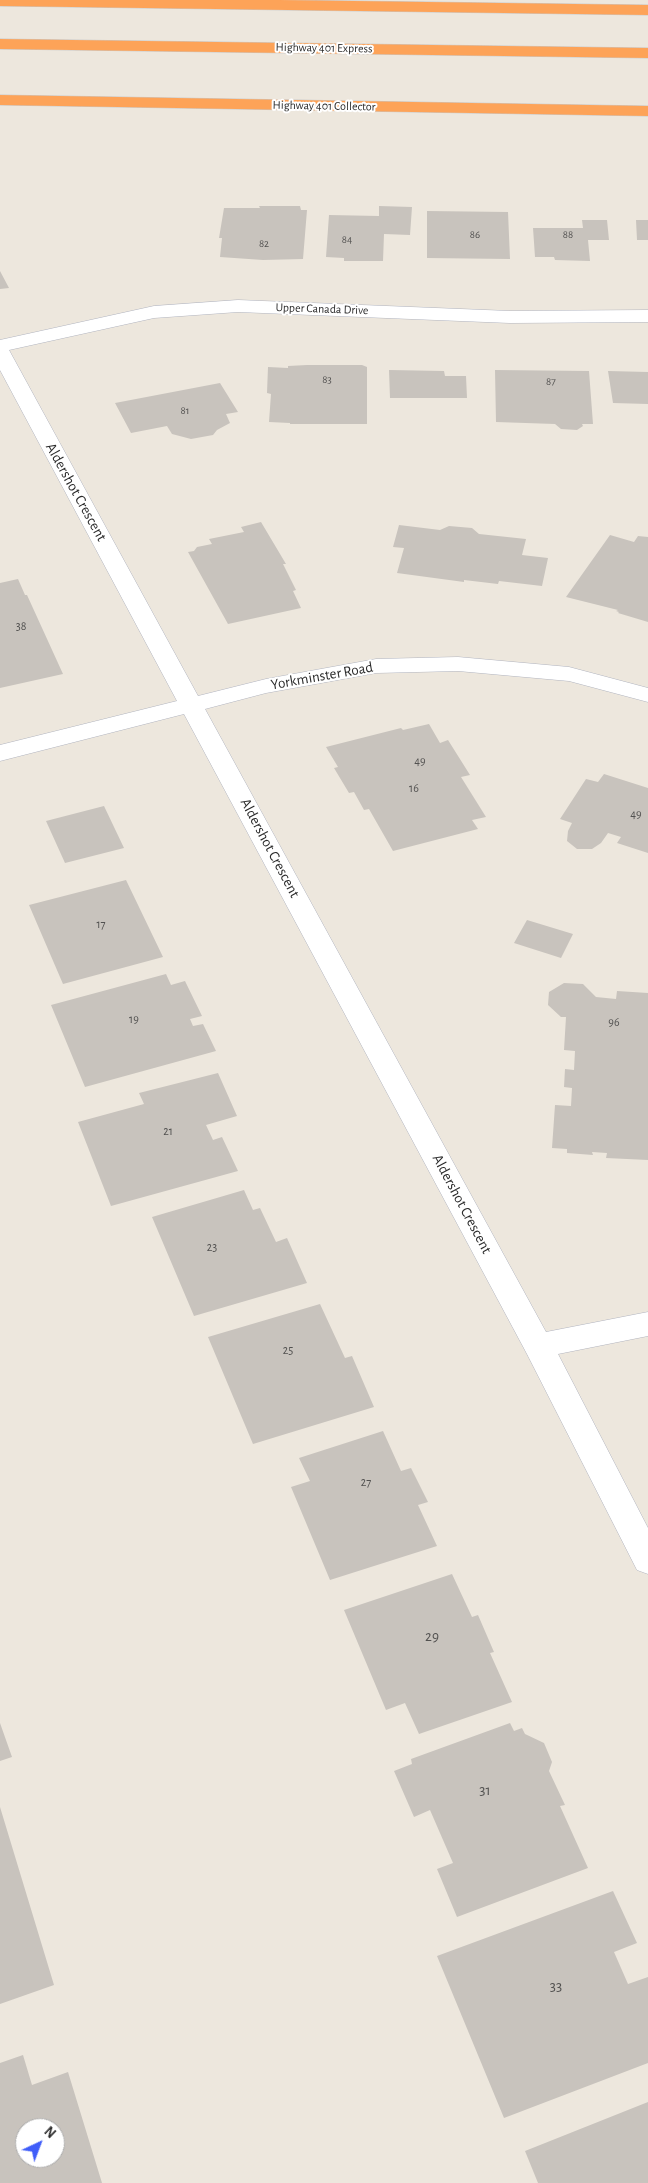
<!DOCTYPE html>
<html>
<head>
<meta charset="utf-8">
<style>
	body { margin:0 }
	#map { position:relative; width:648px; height:2183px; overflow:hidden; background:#ede7dd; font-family:"Alegreya Sans",sans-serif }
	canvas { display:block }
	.north { position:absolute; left:15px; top:2118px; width:50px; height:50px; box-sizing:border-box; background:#fff; border:1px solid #aaa; border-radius:50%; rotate:43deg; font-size:14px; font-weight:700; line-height:20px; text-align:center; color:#2b2b2b }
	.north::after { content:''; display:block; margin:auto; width:18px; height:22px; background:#3f5df9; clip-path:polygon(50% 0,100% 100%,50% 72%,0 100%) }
</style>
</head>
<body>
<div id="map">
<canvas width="648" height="2183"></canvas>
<div class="north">N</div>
</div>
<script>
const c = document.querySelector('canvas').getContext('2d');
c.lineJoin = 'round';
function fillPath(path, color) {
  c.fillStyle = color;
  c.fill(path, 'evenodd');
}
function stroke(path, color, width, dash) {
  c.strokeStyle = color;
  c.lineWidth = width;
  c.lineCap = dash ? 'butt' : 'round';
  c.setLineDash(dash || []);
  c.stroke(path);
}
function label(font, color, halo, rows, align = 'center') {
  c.font = font + ' "Alegreya Sans",sans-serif';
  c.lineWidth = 4;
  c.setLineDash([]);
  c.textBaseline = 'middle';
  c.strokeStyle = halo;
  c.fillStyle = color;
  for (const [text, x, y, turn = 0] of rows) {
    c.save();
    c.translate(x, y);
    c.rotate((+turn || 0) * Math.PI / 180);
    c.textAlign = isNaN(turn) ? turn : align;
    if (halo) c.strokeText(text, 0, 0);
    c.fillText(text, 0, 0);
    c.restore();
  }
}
fillPath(new Path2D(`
	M259 206H300L301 210H307L303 259 263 260 220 257 222 238H219L224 208H260Z
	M379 206 412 207 410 235 384 234 383 261H344V258L326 257 329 215 379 216Z
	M427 211 508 212 510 259 427 258Z
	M582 220H607L609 240H588L590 261 555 260 554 257H535L533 228H583Z
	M636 220H648V240H637Z
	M0 271 9 288 0 289Z
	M307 365H362L367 367V424H290V423L269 422 271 394 267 393 268 367 288 368V366Z
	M389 370 444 371 445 376H466L467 398H390Z
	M495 370 589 371 593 424H582L583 426 577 430 561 429 555 424 496 422Z
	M608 371 648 372V404L613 403Z
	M220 383 238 412 226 414 230 423 217 430 213 435 191 439 172 434 167 426 131 433 115 403Z
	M261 522 286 564H283L296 590 293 591 301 608 228 624 188 552 194 551 197 547 212 544 209 539 244 532 241 527Z
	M399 525 440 530 449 526 472 528 479 534 526 539 522 555 548 558 542 586 499 581 498 584 464 580V582L397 573 404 548 393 547Z
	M610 535 634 542 638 536 648 537V622L618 613 619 612 616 611 618 610 566 597Z
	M18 579 25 595H27L63 674 0 688V583Z
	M429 724 440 743 448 740 470 775 461 777 486 817 472 820 478 829 393 851 369 809 364 810 354 792 349 793 334 768 338 767 326 747 401 728 403 730Z
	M604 774 648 788V853L617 843 621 837 608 833 601 843 592 849H577L567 841 568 831 572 823 560 819 586 779 598 782Z
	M104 806 124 848 65 863 46 821Z
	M126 880 163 957 63 984 29 905Z
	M527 920 573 934 561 958 514 943Z
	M166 974 171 985 185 981 202 1016 190 1019 193 1026 203 1024 216 1051 85 1087 51 1005Z
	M564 983 583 984 596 997 616 999 617 991 648 993V1160L606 1158 607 1153 592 1152 593 1155 567 1153V1149L552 1148 555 1105 571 1106 572 1088 564 1087 565 1069 574 1070 575 1051 564 1050 566 1017H561L548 1005 549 992Z
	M218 1073 237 1116 206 1125 213 1140 222 1137 238 1171 111 1206 78 1122 144 1104 139 1093Z
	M244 1190 253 1210 260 1208 276 1242 287 1238 307 1283 194 1316 152 1217Z
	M320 1304 345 1358 352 1356 374 1407 253 1444 208 1337Z
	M383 1431 401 1471 411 1468 428 1502 418 1505 437 1546 330 1580 291 1487 310 1481 299 1458Z
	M452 1574 472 1617 478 1615 494 1652 490 1653 512 1702 419 1734 405 1703 386 1710 344 1610Z
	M0 1723 12 1757 0 1761Z
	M510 1723 514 1731 522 1728 525 1734 544 1743 552 1762 549 1771 565 1805 560 1806 588 1868 457 1917 437 1869 453 1863 430 1810 414 1817 394 1771 412 1764 411 1759Z
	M0 1807 54 1985 0 2004Z
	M613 1891 637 1943 614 1952 628 1984 648 1977V2063L504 2118 437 1956Z
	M23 2055 32 2085 68 2072 102 2183H0V2063ZM25 2128H55V2158H25Z
	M648 2102V2183H538L525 2151Z`), '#c8c3bd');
const minor = new Path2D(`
	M238 300 510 311 648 310V322L510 323 238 312 154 318 9 350 198 696 266 679 376 659 458 657 569 667 648 688V702L569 681 458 671 376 673 266 693 205 709 546 1332 648 1312V1336L558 1354 648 1528V1574L637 1570 527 1354 184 714 0 761V745L177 701 0 370V340L154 306Z`);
const motorway = new Path2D(`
	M0 0H280L648 5V15L0 6Z
	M0 39 648 48V58L0 49Z
	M0 95 648 106V116L0 105Z`);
stroke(minor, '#b1b4bf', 1);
stroke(motorway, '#c8c8c8', 1);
fillPath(minor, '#fff');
fillPath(motorway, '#fda358');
label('11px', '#525150', null, [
	["86",475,235],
	["88",568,235],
	["84",347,240],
	["82",264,244],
	["83",327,380],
	["87",551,382],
	["81",185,411]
]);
label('12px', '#2b2b2b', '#fff', [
	["Highway 401 Express",324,48,1],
	["Highway 401 Collector",324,106,1],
	["Upper Canada Drive",322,309,2]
]);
label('12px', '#525150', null, [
	["38",21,626],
	["49",420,761],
	["16",414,788],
	["49",636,814],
	["17",101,924],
	["19",134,1019],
	["96",614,1022],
	["21",168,1131],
	["23",212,1247],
	["25",288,1350],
	["27",366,1482]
]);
label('15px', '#2b2b2b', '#fff', [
	["Aldershot Crescent",76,492,61],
	["Yorkminster Road",322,676,-10],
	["Aldershot Crescent",270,848,62],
	["Aldershot Crescent",462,1204,62]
]);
label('15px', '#525150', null, [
	["29",432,1636],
	["31",485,1790],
	["33",556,1986]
]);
</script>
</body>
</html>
